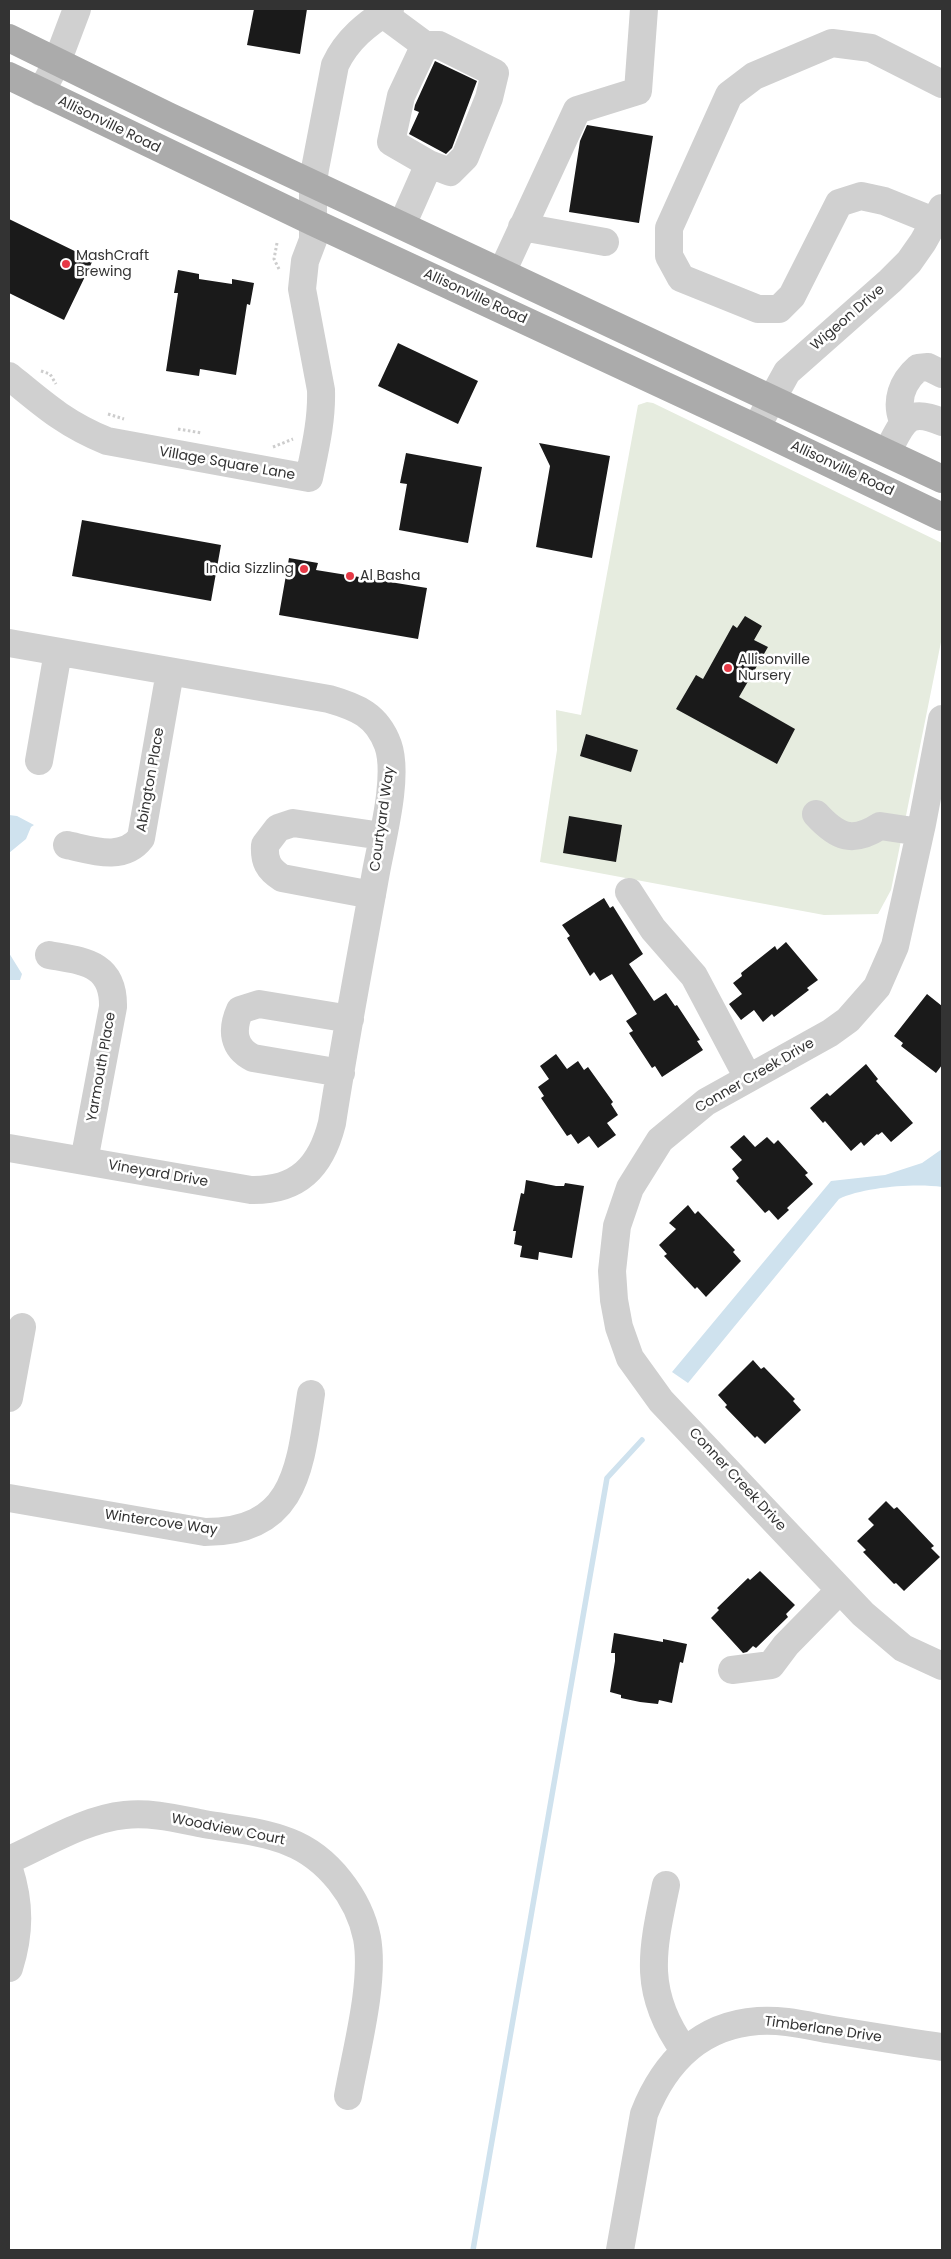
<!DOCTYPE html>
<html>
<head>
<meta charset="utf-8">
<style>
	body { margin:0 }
	#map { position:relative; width:951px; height:2259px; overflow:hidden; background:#fff; font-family:Poppins,sans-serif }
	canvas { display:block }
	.frame { position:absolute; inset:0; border:10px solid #333; pointer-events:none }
</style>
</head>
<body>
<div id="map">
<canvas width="951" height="2259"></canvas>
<div class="frame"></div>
</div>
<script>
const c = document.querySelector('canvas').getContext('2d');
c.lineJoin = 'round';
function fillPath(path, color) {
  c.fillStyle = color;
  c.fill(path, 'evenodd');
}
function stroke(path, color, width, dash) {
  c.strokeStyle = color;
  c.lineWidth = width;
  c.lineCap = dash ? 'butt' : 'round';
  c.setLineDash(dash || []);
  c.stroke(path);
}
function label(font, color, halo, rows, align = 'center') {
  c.font = font + ' Poppins,sans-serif';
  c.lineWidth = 5;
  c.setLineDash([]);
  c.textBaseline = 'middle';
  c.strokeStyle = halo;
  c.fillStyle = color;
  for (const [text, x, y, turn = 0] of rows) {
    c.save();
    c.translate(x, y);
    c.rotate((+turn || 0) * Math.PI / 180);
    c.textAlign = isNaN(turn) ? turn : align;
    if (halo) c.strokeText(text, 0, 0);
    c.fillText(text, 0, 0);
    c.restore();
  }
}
fillPath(new Path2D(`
	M647 402 653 403 942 543V637L891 890 878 914 824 915 540 862 557 750 556 710 581 715 638 405Z`), '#e6ecdf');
fillPath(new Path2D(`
	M9 815 17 816 34 825 31 827 26 839 9 853Z
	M9 953 22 974 20 980H9Z
	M942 1149V1187C916 1183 863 1187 839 1199L688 1383 672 1372 831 1181 885 1175 922 1163Z`), '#cfe2ee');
stroke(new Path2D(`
	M473 2250 607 1478 642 1440`), '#cfe2ee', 5.5);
fillPath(new Path2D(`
	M254 9H307L300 54 247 45Z
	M435 61 477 81 452 148 446 154 409 134 419 112 414 110 415 105Z
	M587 125 653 136 639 223 569 212 580 141Z
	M9 219 93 260 64 320 9 293Z
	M178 270 199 274V279L232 284V279L254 283 250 305 247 304 236 375 200 369 199 376 166 371 178 293H174Z
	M398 343 478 381 458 424 378 386Z
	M539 443 610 456 592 558 536 547 550 466Z
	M406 453 482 467 468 543 399 530 407 484 400 483Z
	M82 520 221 545 211 601 72 576Z
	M289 558 318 563 316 570 427 588 418 639 279 615Z
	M745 616 762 626 754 640 768 647 739 697 795 729 777 764 676 709 696 675 703 679 733 625 737 628Z
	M586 734 638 750 631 772 580 756Z
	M569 816 622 825 616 862 563 853Z
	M604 898 610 908 613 906 643 954 629 964 654 1001 666 993 675 1006 677 1005 700 1040 697 1041 703 1050 662 1077 655 1066 652 1068 629 1033 633 1031 626 1021 637 1014 612 974 600 981 594 972 590 976 567 938 570 936 562 925Z
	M786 942 818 980 807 988 809 990 774 1017 772 1014 763 1022 754 1010 741 1020 729 1004 742 994 733 983 742 976 741 973 775 946 777 950Z
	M927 994 942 1006V1065L936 1073 901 1046 903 1043 894 1036Z
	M556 1054 567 1069 578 1061 584 1070 588 1067 613 1102 611 1104 618 1115 607 1123 616 1135 598 1148 589 1136 578 1144 571 1134 567 1136 541 1098 544 1096 538 1087 549 1079 540 1066Z
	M866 1064 878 1079 876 1081 913 1123 891 1142 882 1132 878 1135 877 1134 864 1146 861 1142 851 1151 825 1121 823 1123 810 1108 827 1093 830 1096Z
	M744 1135 755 1147 767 1137 774 1144 778 1140 808 1173 805 1175 813 1184 787 1208 789 1210 778 1220 769 1210 765 1213 736 1181 739 1178 732 1169 742 1160 730 1147Z
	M526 1180 556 1186H564L565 1183 584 1186 572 1258 539 1252 538 1260 520 1257 522 1246 514 1244 516 1231H513L521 1193 524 1194Z
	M688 1205 695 1214 698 1211 735 1250 733 1252 741 1261 706 1297 697 1287 695 1289 664 1256 667 1254 659 1245 676 1229 669 1223Z
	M753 1360 761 1369 764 1367 795 1399 793 1401 801 1410 765 1444 757 1436 755 1438 725 1407 727 1405 718 1395Z
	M886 1501 894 1509 897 1507 934 1546 931 1548 940 1557 904 1591 896 1583 894 1584 863 1552 866 1550 857 1541 874 1525 868 1519Z
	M760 1571 795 1605 786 1614 788 1617 756 1648 753 1646 747 1652 743 1653 711 1618 719 1610 717 1608 748 1578 750 1580Z
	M614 1633 663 1642V1639L687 1644 683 1663 680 1662 672 1703 659 1700 658 1704 640 1702 621 1698V1695L610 1692 615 1661V1653H611Z`), '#1a1a1a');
stroke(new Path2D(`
	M277 243 274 259 280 271
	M41 371 50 374 56 384
	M108 414 124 419
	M178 429 202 433
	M273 447 293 439`), '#cdcdcd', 3, [2.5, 2.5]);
stroke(new Path2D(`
	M383 14 425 45H439L495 73 489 98 465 157 450 172 429 164 391 142 401 96 425 45
	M41 92 57 62 77 9
	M936 222 884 201 861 196 839 203 792 296 779 309H758L681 278 669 256V228L729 95 754 76 832 43 871 48 942 84
	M402 225 429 164
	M522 227 605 242
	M502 272 577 110 638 91 644 9
	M9 376C43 404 65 424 107 441L309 478C315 449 322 420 321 390L302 289 305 261 313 240V184L315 169 335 65C347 39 367 24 390 9
	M903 421C895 401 902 382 918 368L928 367 942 374
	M756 428 787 372 890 281 909 262 923 242 942 208
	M887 452C903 424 905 406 942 422
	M9 643 329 699C357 707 377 715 388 745 399 776 382 839 376 872 361 956 345 1039 332 1123 321 1167 298 1191 251 1190L9 1148
	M942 719 922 824 895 946 877 987 848 1020 830 1033 706 1102 660 1140 630 1188 617 1226 612 1271 614 1300 619 1327 630 1358 661 1401 863 1614 903 1648 942 1666
	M39 761 58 652
	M816 814C837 837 852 844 880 826L920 832
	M67 845C91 850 123 862 141 838L170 672
	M629 892 653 929 694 976 748 1078
	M372 895 282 878C268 869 264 861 265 845L278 828 293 823 382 836
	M49 955C82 961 114 962 113 1007L84 1161
	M341 1073 253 1058C233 1048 231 1030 240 1010L259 1004 350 1019
	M9 1398 22 1327
	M9 1498 205 1532C297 1532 300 1466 311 1394
	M732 1670 771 1665 786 1645 840 1590
	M9 1860C45 1844 85 1819 125 1815 151 1812 178 1819 204 1824 232 1829 262 1831 289 1842 328 1857 359 1898 367 1938 375 1982 356 2051 348 2096
	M9 1869C20 1903 20 1933 9 1968
	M666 1885C652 1951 642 1992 684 2050
	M620 2250 644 2114C664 2063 700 2025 758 2021 783 2019 809 2026 833 2030 870 2036 906 2042 942 2047`), '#d0d0d0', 28);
stroke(new Path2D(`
	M9 38 168 116 942 479
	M9 76 313 222 756 428 942 517`), '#ababab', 28);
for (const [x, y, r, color] of [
	[66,264,5,"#e63946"],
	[304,569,5,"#e63946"],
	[350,576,5,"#e63946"],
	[728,668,5,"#e63946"]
]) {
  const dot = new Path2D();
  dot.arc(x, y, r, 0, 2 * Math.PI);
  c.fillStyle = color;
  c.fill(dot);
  stroke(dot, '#fff', 2);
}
label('14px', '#333', '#fff', [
	["Allisonville Road",109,125,26],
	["Allisonville Road",475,297,25],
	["Wigeon Drive",848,318,-41],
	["Village Square Lane",227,464,10],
	["Allisonville Road",842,469,25],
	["Abington Place",151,780,-80],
	["Courtyard Way",383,819,-82],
	["Yarmouth Place",102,1067,-80],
	["Conner Creek Drive",755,1076,-30],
	["Vineyard Drive",158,1174,10],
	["Conner Creek Drive",737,1480,47],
	["Wintercove Way",161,1523,8],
	["Woodview Court",228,1830,11],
	["Timberlane Drive",823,2030,8]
]);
label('14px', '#333', '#fff', [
	["MashCraft",76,256],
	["Brewing",76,272],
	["India Sizzling",294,569,"right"],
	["Al Basha",360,576],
	["Allisonville",738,660],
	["Nursery",738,676]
], 'left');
</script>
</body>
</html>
